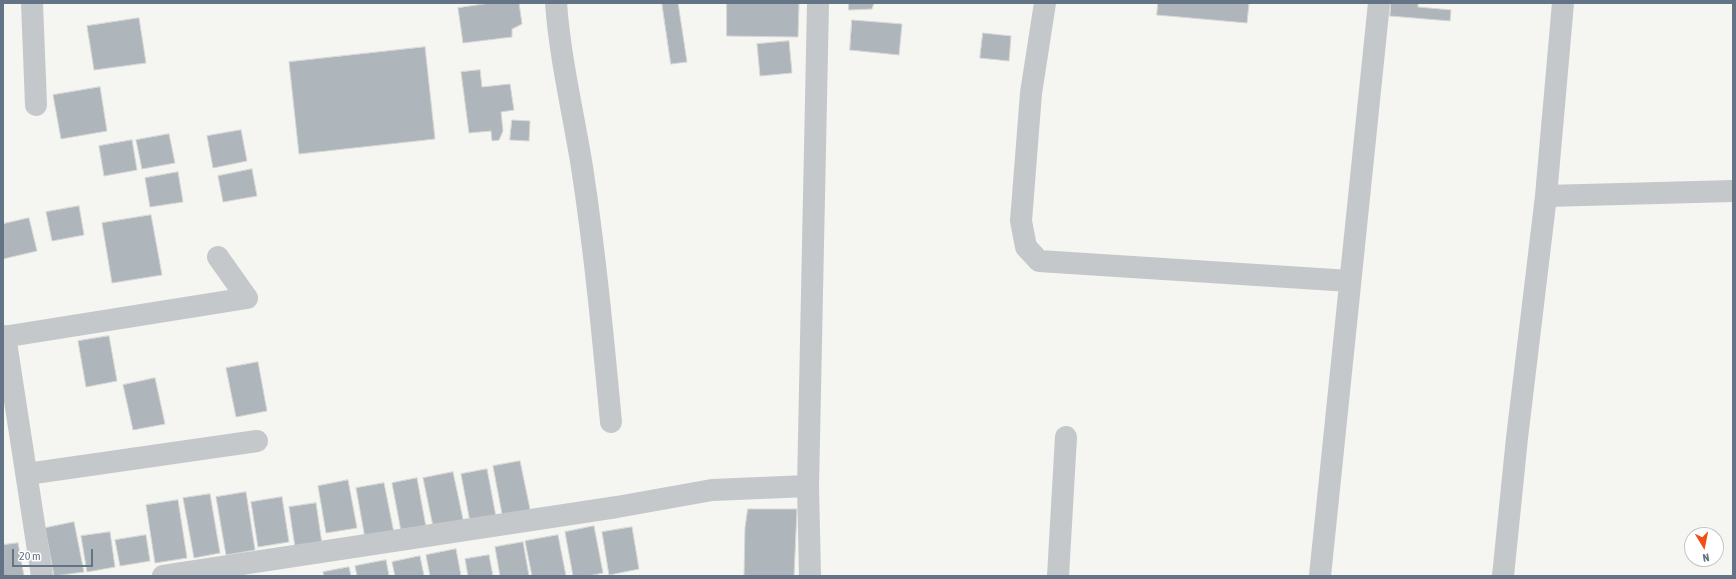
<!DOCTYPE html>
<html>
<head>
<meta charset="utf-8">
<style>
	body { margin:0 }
	#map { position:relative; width:1736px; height:579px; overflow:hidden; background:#f5f5f1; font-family:"Asap Condensed",sans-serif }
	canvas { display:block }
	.frame { position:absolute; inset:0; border:4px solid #627485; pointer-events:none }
	.north { position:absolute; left:1684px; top:527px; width:40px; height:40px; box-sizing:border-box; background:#fff; border:1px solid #c0c7ce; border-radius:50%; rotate:170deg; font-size:11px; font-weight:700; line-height:16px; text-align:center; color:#627485 }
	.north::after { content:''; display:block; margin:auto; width:14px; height:18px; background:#f24f15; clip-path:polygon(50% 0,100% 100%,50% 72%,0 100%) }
	.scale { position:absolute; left:12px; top:549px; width:81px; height:18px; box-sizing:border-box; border:2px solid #627485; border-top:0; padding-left:5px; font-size:12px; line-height:14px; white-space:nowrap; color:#627485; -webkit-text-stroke:3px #fff; paint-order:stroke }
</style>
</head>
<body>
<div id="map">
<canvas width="1736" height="579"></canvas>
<div class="frame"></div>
<div class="north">N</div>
<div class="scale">20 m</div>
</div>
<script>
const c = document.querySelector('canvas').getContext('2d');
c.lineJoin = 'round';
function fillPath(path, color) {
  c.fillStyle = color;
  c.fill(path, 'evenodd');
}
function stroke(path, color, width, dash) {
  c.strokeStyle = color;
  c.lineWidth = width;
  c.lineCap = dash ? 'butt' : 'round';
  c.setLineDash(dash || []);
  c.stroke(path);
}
const building = new Path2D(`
	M491 3H519L522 24 512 29V37L463 43 458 8Z
	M662 3H678L687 62 671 64Z
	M727 3H799L798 37 727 36Z
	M849 3H874L872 9 849 10Z
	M1158 3H1249L1247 23 1157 15Z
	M1391 3H1418V7L1451 10 1450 21 1390 16Z
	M139 18 146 63 94 70 87 26Z
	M852 20 902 24 899 55 850 50Z
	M983 33 1011 36 1009 61 980 58Z
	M789 41 792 73 760 76 757 44Z
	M425 47 435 139 299 154 289 62Z
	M480 70 482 87 510 84 514 110 501 112 503 131 499 140 492 141 491 131 469 133 461 72Z
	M100 87 107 131 61 139 53 95Z
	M512 120 530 121 529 141 510 140Z
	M241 130 247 161 213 168 207 136Z
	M169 134 175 163 142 169 136 140Z
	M132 140 137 170 104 176 99 146Z
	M252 169 257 196 223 202 218 176Z
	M178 172 183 202 150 207 145 178Z
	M79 206 84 235 52 241 46 212Z
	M151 215 162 275 112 283 102 223Z
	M29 218 37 251 3 259V224Z
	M109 336 117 381 86 387 78 341Z
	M258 362 267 411 236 417 226 368Z
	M155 378 165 424 133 430 123 385Z
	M520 461 531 514 503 519 493 466Z
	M487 469 497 522 471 527 461 474Z
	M453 472 464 524 434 531 423 478Z
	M417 478 426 527 401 531 392 483Z
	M348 480 357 528 326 533 318 486Z
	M384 483 394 533 365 538 356 488Z
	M246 492 255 550 226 555 216 497Z
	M210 494 220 553 194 558 183 498Z
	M282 497 289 542 258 547 251 502Z
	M178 500 187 558 155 563 146 505Z
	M316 503 322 544 295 547 289 507Z
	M748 509H797L794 576H744L745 528Z
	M74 522 84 572 54 576 45 528Z
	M594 526 603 573 588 576H573L565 532Z
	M632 527 639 569 609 575 602 532Z
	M110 532 115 567 87 572 81 536Z
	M146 535 150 561 120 566 115 540Z
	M558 535 566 576H532L525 541Z
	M523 542 529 576H500L495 547Z
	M18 543 24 576H3V545Z
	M456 549 461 576H430L426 555Z
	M489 555 493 576H468L465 559Z
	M420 556 424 576H395L392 562Z
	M386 560 389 576H357L355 566Z
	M349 567 351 576H324L323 572Z`);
fillPath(building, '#aeb5bb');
stroke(building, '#d6d7d4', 1);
stroke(new Path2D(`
	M32 3 36 105
	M556 3C560 58 573 112 582 167 595 252 603 337 611 422
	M1045 3 1031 93 1021 221 1026 247 1039 261 1350 281
	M1546 196 1563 3
	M5 336 42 576
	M3 337 247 298 218 257
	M27 474 257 441
	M163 576 617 507 712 490 808 486
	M810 576 808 486 818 3
	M1058 576 1066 437
	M1320 576 1379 3
	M1503 576 1517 438 1546 196 1733 191`), '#c4c8cb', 22);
</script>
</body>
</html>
